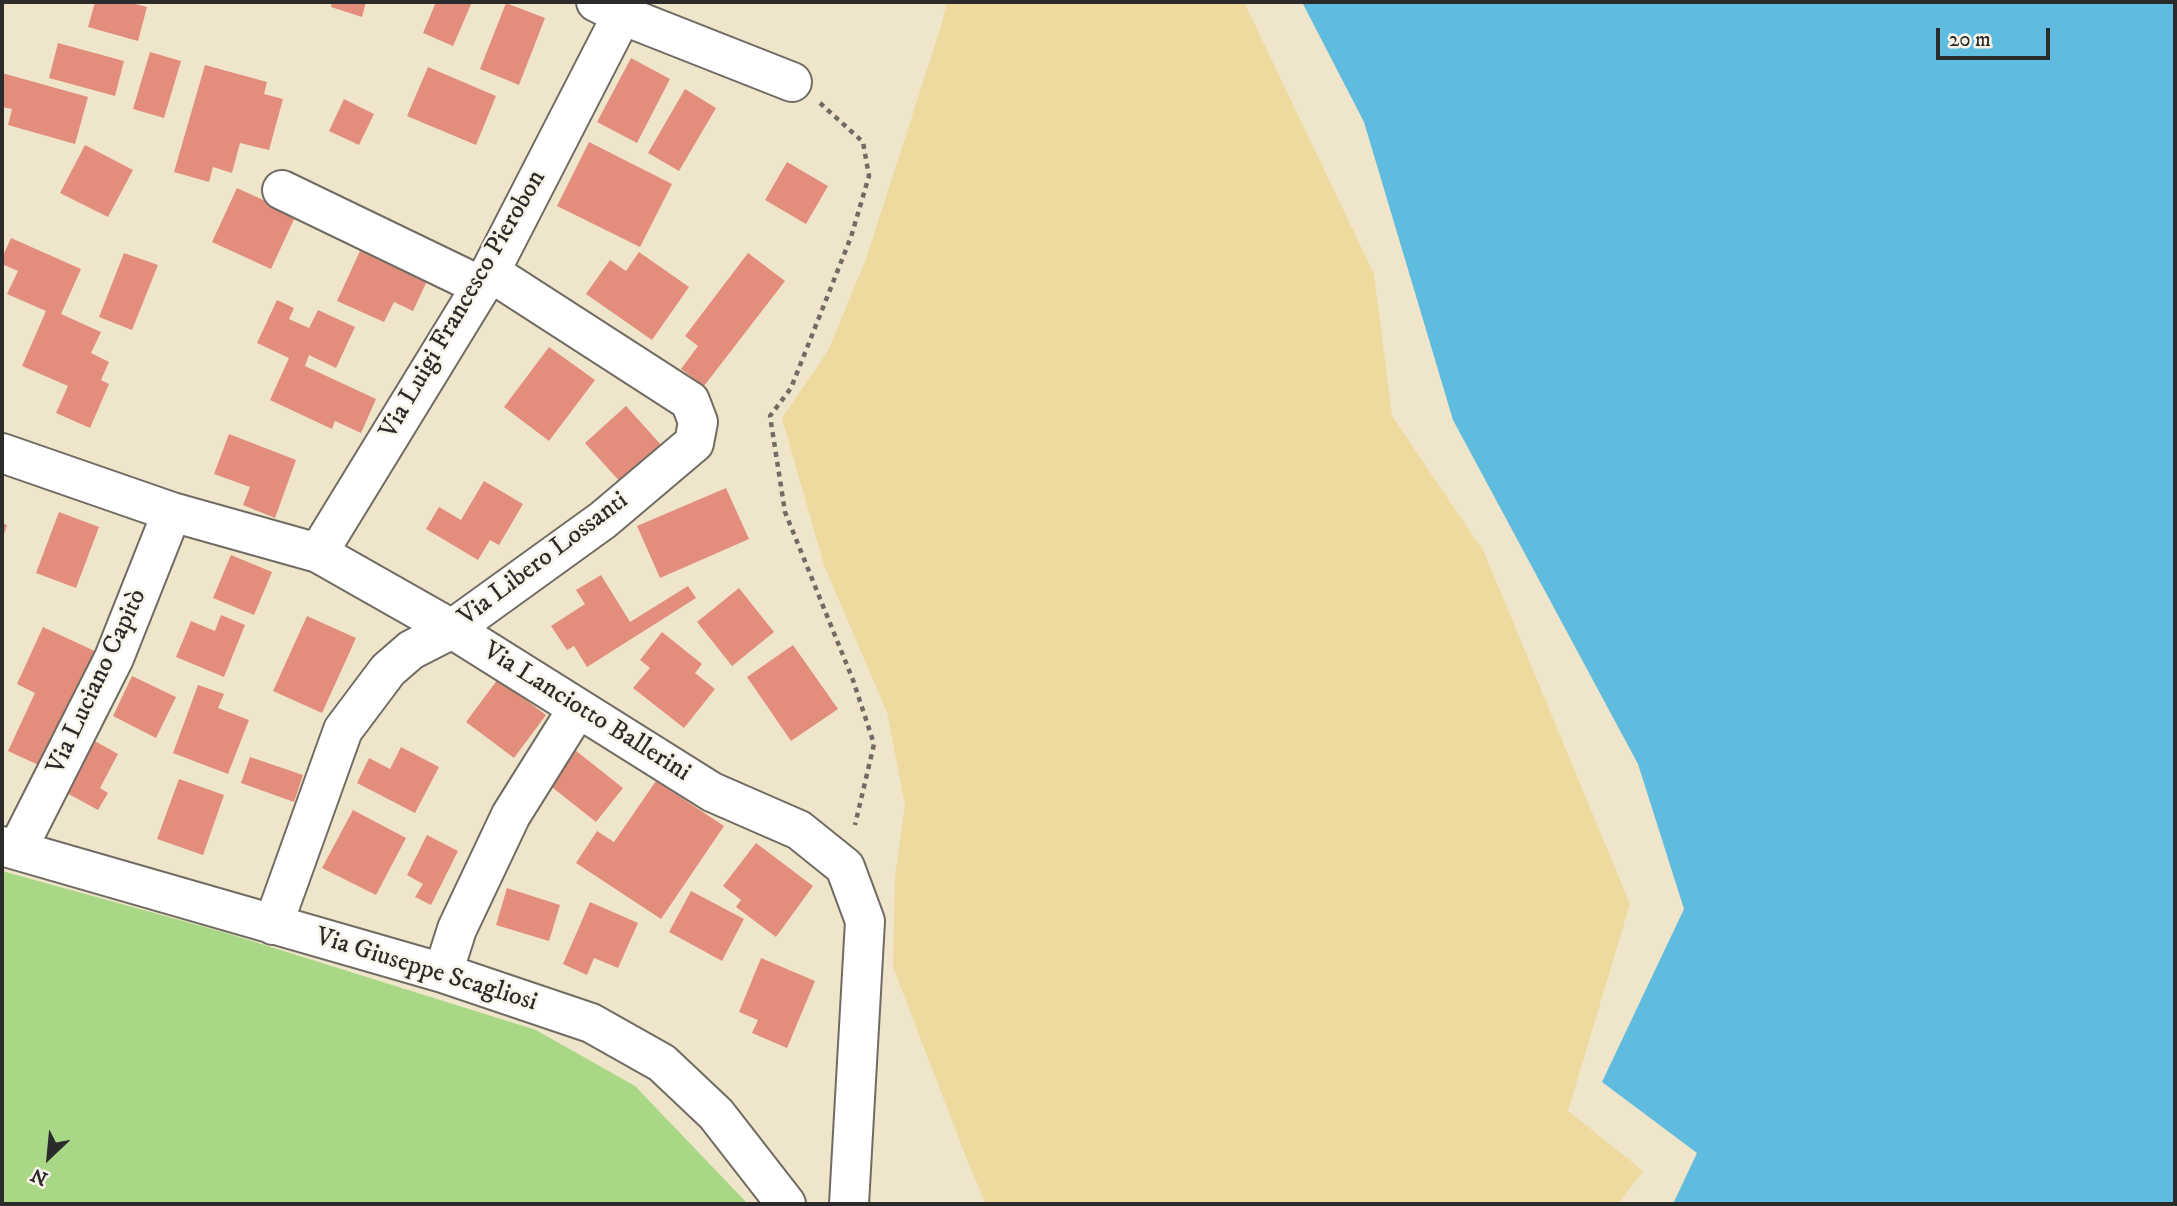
<!DOCTYPE html>
<html>
<head>
<meta charset="utf-8">
<style>
	body { margin:0 }
	#map { position:relative; width:2177px; height:1206px; overflow:hidden; background:#efe5cb; font-family:"IM FELL DW Pica",serif }
	canvas { display:block }
	.frame { position:absolute; inset:0; border:4px solid #2b2b2b; pointer-events:none }
	.north { position:absolute; left:14px; top:1122px; width:70px; height:70px; -webkit-text-stroke:5px #f7f3e8; paint-order:stroke; rotate:206deg; font-size:19px; font-weight:700; line-height:28px; text-align:center; color:#2b2b2b }
	.north::after { content:''; display:block; margin:auto; width:24px; height:32px; background:#2b2b2b; clip-path:polygon(50% 0,100% 100%,50% 72%,0 100%) }
	.scale { position:absolute; left:1936px; top:28px; width:114px; height:32px; box-sizing:border-box; border:4px solid #2b2b2b; border-top:0; padding-left:9px; font-size:21px; line-height:24px; white-space:nowrap; color:#2b2b2b; -webkit-text-stroke:5px #f7f3e8; paint-order:stroke }
</style>
</head>
<body>
<div id="map">
<canvas width="2177" height="1206"></canvas>
<div class="frame"></div>
<div class="north">N</div>
<div class="scale">20 m</div>
</div>
<script>
const c = document.querySelector('canvas').getContext('2d');
c.lineJoin = 'round';
function fillPath(path, color) {
  c.fillStyle = color;
  c.fill(path, 'evenodd');
}
function stroke(path, color, width, dash) {
  c.strokeStyle = color;
  c.lineWidth = width;
  c.lineCap = dash ? 'butt' : 'round';
  c.setLineDash(dash || []);
  c.stroke(path);
}
function label(font, color, halo, rows, align = 'center') {
  c.font = font + ' "IM FELL DW Pica",serif';
  c.lineWidth = 5;
  c.setLineDash([]);
  c.textBaseline = 'middle';
  c.strokeStyle = halo;
  c.fillStyle = color;
  for (const [text, x, y, turn = 0] of rows) {
    c.save();
    c.translate(x, y);
    c.rotate((+turn || 0) * Math.PI / 180);
    c.textAlign = isNaN(turn) ? turn : align;
    if (halo) c.strokeText(text, 0, 0);
    c.fillText(text, 0, 0);
    c.restore();
  }
}
fillPath(new Path2D(`
	M2 871 223 932 536 1030 635 1086 748 1204H2Z`), '#a8d886');
fillPath(new Path2D(`
	M947 2H1244L1374 274 1392 416 1484 552 1630 904 1568 1111 1643 1171 1618 1204H986L966 1157 893 967 895 877 905 805 887 712 824 565 782 418 828 351 866 259 942 23Z`), '#eeda9e');
fillPath(new Path2D(`
	M1302 2H2175V1204H1673L1697 1153 1602 1082 1684 909 1638 764 1453 420 1364 122Z`), '#60bcde');
fillPath(new Path2D(`
	M95 2H128L147 7 138 41 88 27Z
	M332 2H366L362 17 331 7Z
	M436 2H472L453 46 423 33Z
	M506 3 545 18 519 85 480 69Z
	M58 43 124 61 115 96 49 78Z
	M150 52 181 61 164 118 133 109Z
	M631 58 670 79 637 143 597 122Z
	M205 65 267 82 264 94 283 99 269 150 240 143 232 173 213 167 209 182 174 172Z
	M428 67 496 96 476 145 407 116Z
	M2 73 88 97 75 144 8 125 12 109 2 107Z
	M685 89 716 108 679 171 648 153Z
	M344 99 374 114 359 145 329 131Z
	M589 142 672 184 640 247 557 206Z
	M85 145 133 170 108 217 60 193Z
	M787 162 828 186 806 224 765 200Z
	M237 188 296 215 271 269 212 242Z
	M11 238 81 269 61 314 101 332 91 353 109 362 101 380 109 384 90 428 56 413 68 386 22 366 46 311 7 294 18 271 2 264V258Z
	M360 251 427 281 413 311 394 302 384 322 337 301Z
	M639 252 689 287 652 340 586 294 610 260 626 271Z
	M124 253 158 265 132 330 99 317Z
	M748 253 785 281 704 386 681 369 698 346 685 336Z
	M277 300 294 308 289 319 309 328 318 310 355 327 336 368 309 355 305 366 376 399 361 433 335 421 332 429 270 400 289 358 257 343Z
	M549 347 595 380 549 441 504 407Z
	M626 406 663 447 622 484 585 443Z
	M229 434 296 460 275 518 243 505 250 487 214 474Z
	M484 481 523 504 499 545 490 540 478 560 426 529 439 507 461 520Z
	M726 488 749 539 660 578 637 526Z
	M59 512 99 527 76 588 36 573Z
	M2 523 7 525 2 540Z
	M231 555 272 572 254 615 213 598Z
	M601 575 630 622 688 586 696 598 587 667 574 646 567 650 551 626 585 604 576 590Z
	M739 588 774 632 732 666 697 622Z
	M221 615 245 625 224 677 176 657 191 621 215 631Z
	M307 616 356 638 322 713 273 691Z
	M43 627 99 653 45 768 8 751 35 693 17 684Z
	M662 632 702 664 695 673 715 689 684 728 633 688 650 668 640 660Z
	M793 645 838 709 791 741 747 677Z
	M132 676 176 697 156 738 113 716Z
	M498 679 546 715 514 758 466 722Z
	M198 685 224 694 218 708 249 720 228 774 173 753Z
	M93 740 118 754 100 788 108 793 98 810 65 792Z
	M401 747 439 767 415 813 357 783 369 758 390 769Z
	M575 750 623 788 596 822 548 784Z
	M250 757 303 775 294 802 241 783Z
	M179 779 224 795 203 855 157 839Z
	M656 781 724 826 661 919 576 863 597 831 614 842Z
	M353 810 406 838 376 895 322 868Z
	M427 835 458 851 431 905 415 897 423 884 407 875Z
	M756 843 813 886 776 937 736 907 741 900 723 886Z
	M507 888 560 905 549 941 496 925Z
	M691 891 744 919 722 961 669 932Z
	M590 902 638 923 618 968 594 958 587 975 563 964Z
	M761 958 815 981 787 1048 752 1033 758 1020 739 1012Z`), '#e38e7d');
const minor = new Path2D(`
	M596 2 622 15 792 82
	M282 190 481 286
	M2 453 172 512 318 553 452 629 712 792 799 830 845 867 865 921 849 1204
	M318 553 490 272 622 15
	M2 846 443 973 591 1023 662 1063 716 1114 786 1204
	M17 850 114 658 172 512
	M273 925 343 730 388 670 411 650 452 629 603 520 694 443 698 422 690 401 490 272
	M443 973 457 929 511 815 578 708`);
stroke(minor, '#706c63', 42);
stroke(new Path2D(`
	M820 103 863 142 869 176 851 237 791 388 770 416 785 512 853 680 874 744 855 825`), '#706c63', 4.5, [5, 5]);
stroke(minor, '#fff', 38);
label('26px', '#2b2b2b', '#f7f3e8', [
	["Via Luigi Francesco Pierobon",464,305,-60],
	["Via Libero Lossanti",544,560,-37],
	["Via Luciano Capitò",98,682,-65],
	["Via Lanciotto Ballerini",586,713,32],
	["Via Giuseppe Scagliosi",426,971,17]
]);
</script>
</body>
</html>
